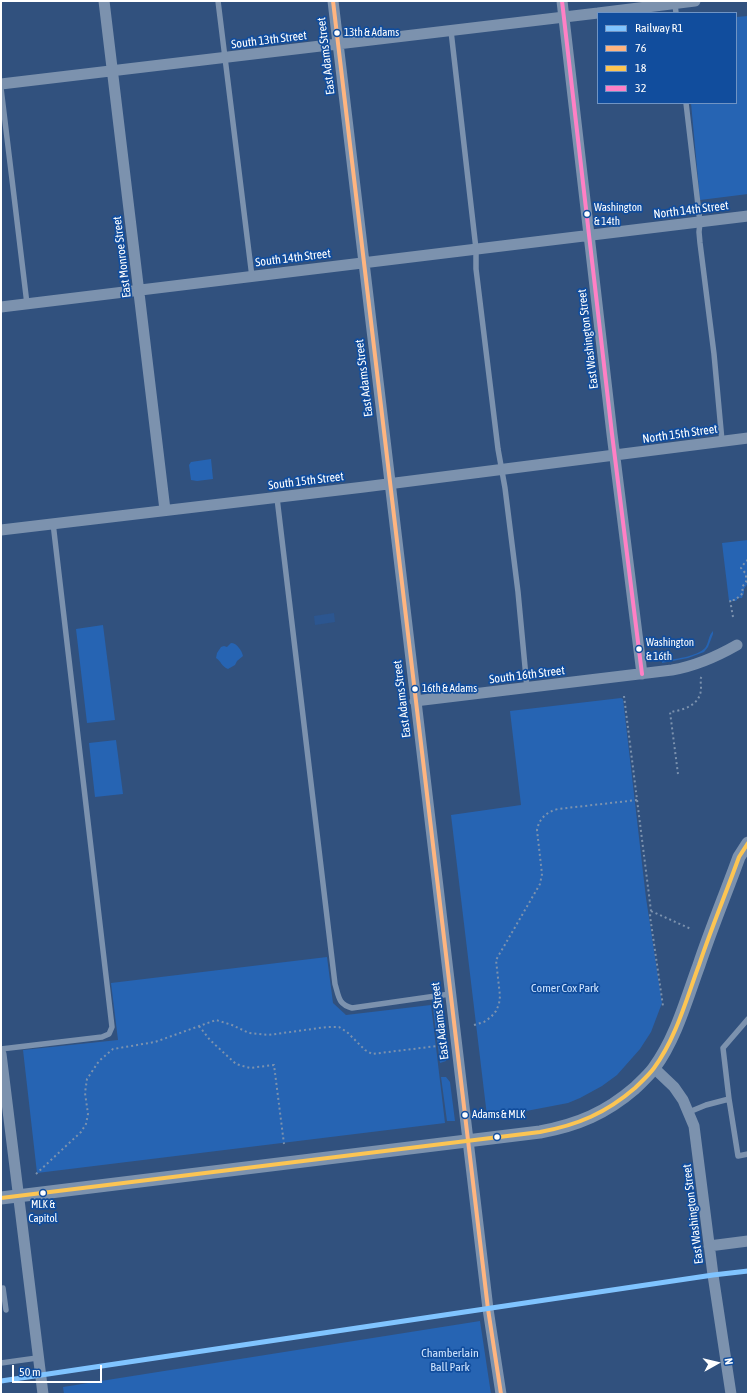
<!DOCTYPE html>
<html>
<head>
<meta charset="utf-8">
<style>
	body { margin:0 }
	#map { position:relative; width:749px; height:1395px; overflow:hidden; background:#31517e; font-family:"Asap Condensed",sans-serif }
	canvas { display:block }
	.frame { position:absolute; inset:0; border:2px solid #fff; pointer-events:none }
	.legend { position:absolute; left:597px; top:12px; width:140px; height:92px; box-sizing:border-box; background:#114d9d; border:1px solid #7094c4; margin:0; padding:5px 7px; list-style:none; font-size:12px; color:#fff }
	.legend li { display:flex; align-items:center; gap:8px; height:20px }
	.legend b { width:20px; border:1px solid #7094c4 }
	.north { position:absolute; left:697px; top:1343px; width:40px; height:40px; -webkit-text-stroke:3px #114d9d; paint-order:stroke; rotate:82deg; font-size:11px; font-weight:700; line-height:16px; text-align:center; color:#fff }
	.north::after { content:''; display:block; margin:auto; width:14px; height:18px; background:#fff; clip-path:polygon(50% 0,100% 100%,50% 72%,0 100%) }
	.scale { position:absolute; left:12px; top:1365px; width:90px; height:18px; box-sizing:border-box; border:2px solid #fff; border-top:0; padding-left:5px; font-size:12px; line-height:14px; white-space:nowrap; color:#fff; -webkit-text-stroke:3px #114d9d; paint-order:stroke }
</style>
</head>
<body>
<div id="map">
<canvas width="749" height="1395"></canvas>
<div class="frame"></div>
<ul class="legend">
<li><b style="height:5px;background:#80c4ff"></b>Railway R1</li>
<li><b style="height:5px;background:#ffb580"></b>76</li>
<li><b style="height:5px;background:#fcc553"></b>18</li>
<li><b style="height:5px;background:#ff80c5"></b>32</li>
</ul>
<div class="north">N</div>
<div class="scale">50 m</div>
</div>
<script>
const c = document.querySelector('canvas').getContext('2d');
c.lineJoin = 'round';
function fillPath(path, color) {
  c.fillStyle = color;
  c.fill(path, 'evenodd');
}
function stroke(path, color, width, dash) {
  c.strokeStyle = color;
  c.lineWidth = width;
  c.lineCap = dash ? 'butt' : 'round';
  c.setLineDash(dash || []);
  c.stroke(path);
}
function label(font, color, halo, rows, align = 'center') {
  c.font = font + ' "Asap Condensed",sans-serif';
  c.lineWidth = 3.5;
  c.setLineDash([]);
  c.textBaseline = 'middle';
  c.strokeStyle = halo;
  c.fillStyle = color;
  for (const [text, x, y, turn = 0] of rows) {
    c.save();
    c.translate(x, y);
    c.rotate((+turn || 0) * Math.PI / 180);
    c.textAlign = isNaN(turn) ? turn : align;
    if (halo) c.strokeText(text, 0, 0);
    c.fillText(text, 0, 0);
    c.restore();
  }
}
fillPath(new Path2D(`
	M748 16V194L700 200 691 103H736V17Z
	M211 459 213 479 197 481 191 480 189 465 191 462Z
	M748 540V583L744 589V593L742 598H738L736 601H729L722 543Z
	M103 625 115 720 87 723 76 629Z
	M713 631V634L708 647 704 652 688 658 662 663V661C673 659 697 657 705 648 709 643 708 636 713 631Z
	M231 643C237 643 242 651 243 656L237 661 235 665 228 669C222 667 221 661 216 658L217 653 221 647 224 646 227 647Z
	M621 698 623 699 646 898 662 1003 651 1032 640 1049 617 1075 602 1086 580 1098 568 1103 521 1112 487 1116 451 815 521 805 510 711Z
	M116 740 123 794 95 797 89 743Z
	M327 957 333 1003 346 1015 431 1005 445 1123 37 1173 23 1050 118 1040 111 983Z
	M432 1000H438L440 1004 447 1057 446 1061 440 1063Z
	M441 1077H446L450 1082 455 1121H447Z
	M480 1321 491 1394H64L63 1387Z`), '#2664b3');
fillPath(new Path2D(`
	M334 613 335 622 315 625 314 616Z`), '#2c5690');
stroke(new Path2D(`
	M733 617 730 600H735L743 593 742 587 746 582V574L741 568 746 561 748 560
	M624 696 651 911 650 916 663 1006
	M678 774 670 712C684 710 702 705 701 686 701 681 699 679 703 675
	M651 911 691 929
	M474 1025 484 1022 491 1017 496 1011 499 1004 500 996 496 960 540 884 542 874 537 830C539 819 546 812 558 809L637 800
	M199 1026 210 1040 236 1064 250 1068 274 1065 284 1144
	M36 1174 81 1132 86 1124 88 1114 85 1093 87 1079 99 1061 113 1049 155 1042 216 1020 232 1025 249 1033 268 1035 327 1027H339L347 1032 365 1050 372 1054 437 1046`), '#7c92ae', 2, [2, 3]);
stroke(new Path2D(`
	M218 1 252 277
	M675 4 676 13
	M451 31 476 249V269L498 449 505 488 518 592 527 688
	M1 88 27 304
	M686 103 700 222 699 232 700 243 714 354 722 441
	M277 498 335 984C339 997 338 1004 352 1008L450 994
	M1 1049 102 1037 109 1034 112 1027 53 523
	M729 1099 723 1048 748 1019
	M689 1112 706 1105 729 1099 738 1156 748 1154
	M3 1288 6 1310
	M1 1363 37 1358`), '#7c92ae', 5.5);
stroke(new Path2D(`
	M104 1 165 510
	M333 1 488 1309 501 1394
	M562 1 612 434 642 674
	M598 13 695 1
	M1 84 598 13
	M1 307 748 216
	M1 530 364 487 748 438
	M415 701 672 670C696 666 716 657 737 645
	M1 1054 43 1394
	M654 1068 674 1087 683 1100 694 1126 713 1275 731 1394
	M709 1246 748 1241`), '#7c92ae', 11);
stroke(new Path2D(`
	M1 1198 540 1132C578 1125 606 1113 635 1088 641 1082 649 1075 654 1068 676 1038 686 1000 699 965 711 929 726 893 739 857L748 843`), '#7c92ae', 13);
stroke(new Path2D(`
	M333 1 488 1309 501 1394`), '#ffb580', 4);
stroke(new Path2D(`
	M1 1198 540 1132C578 1125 606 1113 635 1088 641 1082 649 1075 654 1068 676 1038 686 1000 699 965 711 929 726 893 739 857L748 843`), '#fcc553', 4);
stroke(new Path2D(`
	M562 1 612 434 642 674`), '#ff80c5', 4);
stroke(new Path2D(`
	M1 1381 713 1275 748 1271`), '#80c4ff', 5);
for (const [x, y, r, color] of [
	[337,33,3.5,"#fff"],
	[587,214,3.5,"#fff"],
	[639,649,3.5,"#fff"],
	[415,689,3.5,"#fff"],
	[465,1115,3.5,"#fff"],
	[497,1137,3.5,"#fff"],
	[43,1193,3.5,"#fff"]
]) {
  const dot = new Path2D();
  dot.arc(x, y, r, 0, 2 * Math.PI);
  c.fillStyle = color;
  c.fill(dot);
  stroke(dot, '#114d9d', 1.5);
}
label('11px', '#fff', '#114d9d', [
	["13th & Adams",344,33],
	["Washington",594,208],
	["& 14th",594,222],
	["Washington",646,643],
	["& 16th",646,657],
	["16th & Adams",422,689],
	["Adams & MLK",472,1115],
	["MLK &",43,1205,"center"],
	["Capitol",43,1219,"center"]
], 'left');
label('12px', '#fff', '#114d9d', [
	["South 13th Street",269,40,-7],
	["East Adams Street",326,56,-97],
	["North 14th Street",691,210,-7],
	["East Monroe Street",122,257,-97],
	["South 14th Street",293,258,-7],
	["East Washington Street",588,339,-97],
	["East Adams Street",364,378,-97],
	["North 15th Street",680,434,-8],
	["South 15th Street",306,481,-7],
	["South 16th Street",527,675,-7],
	["East Adams Street",402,699,-97],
	["East Adams Street",440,1021,-97],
	["East Washington Street",693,1214,-97]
]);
label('12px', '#cfe4fe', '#114d9d', [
	["Comer Cox Park",565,988],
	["Chamberlain",450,1353],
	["Ball Park",450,1367]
]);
</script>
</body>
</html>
